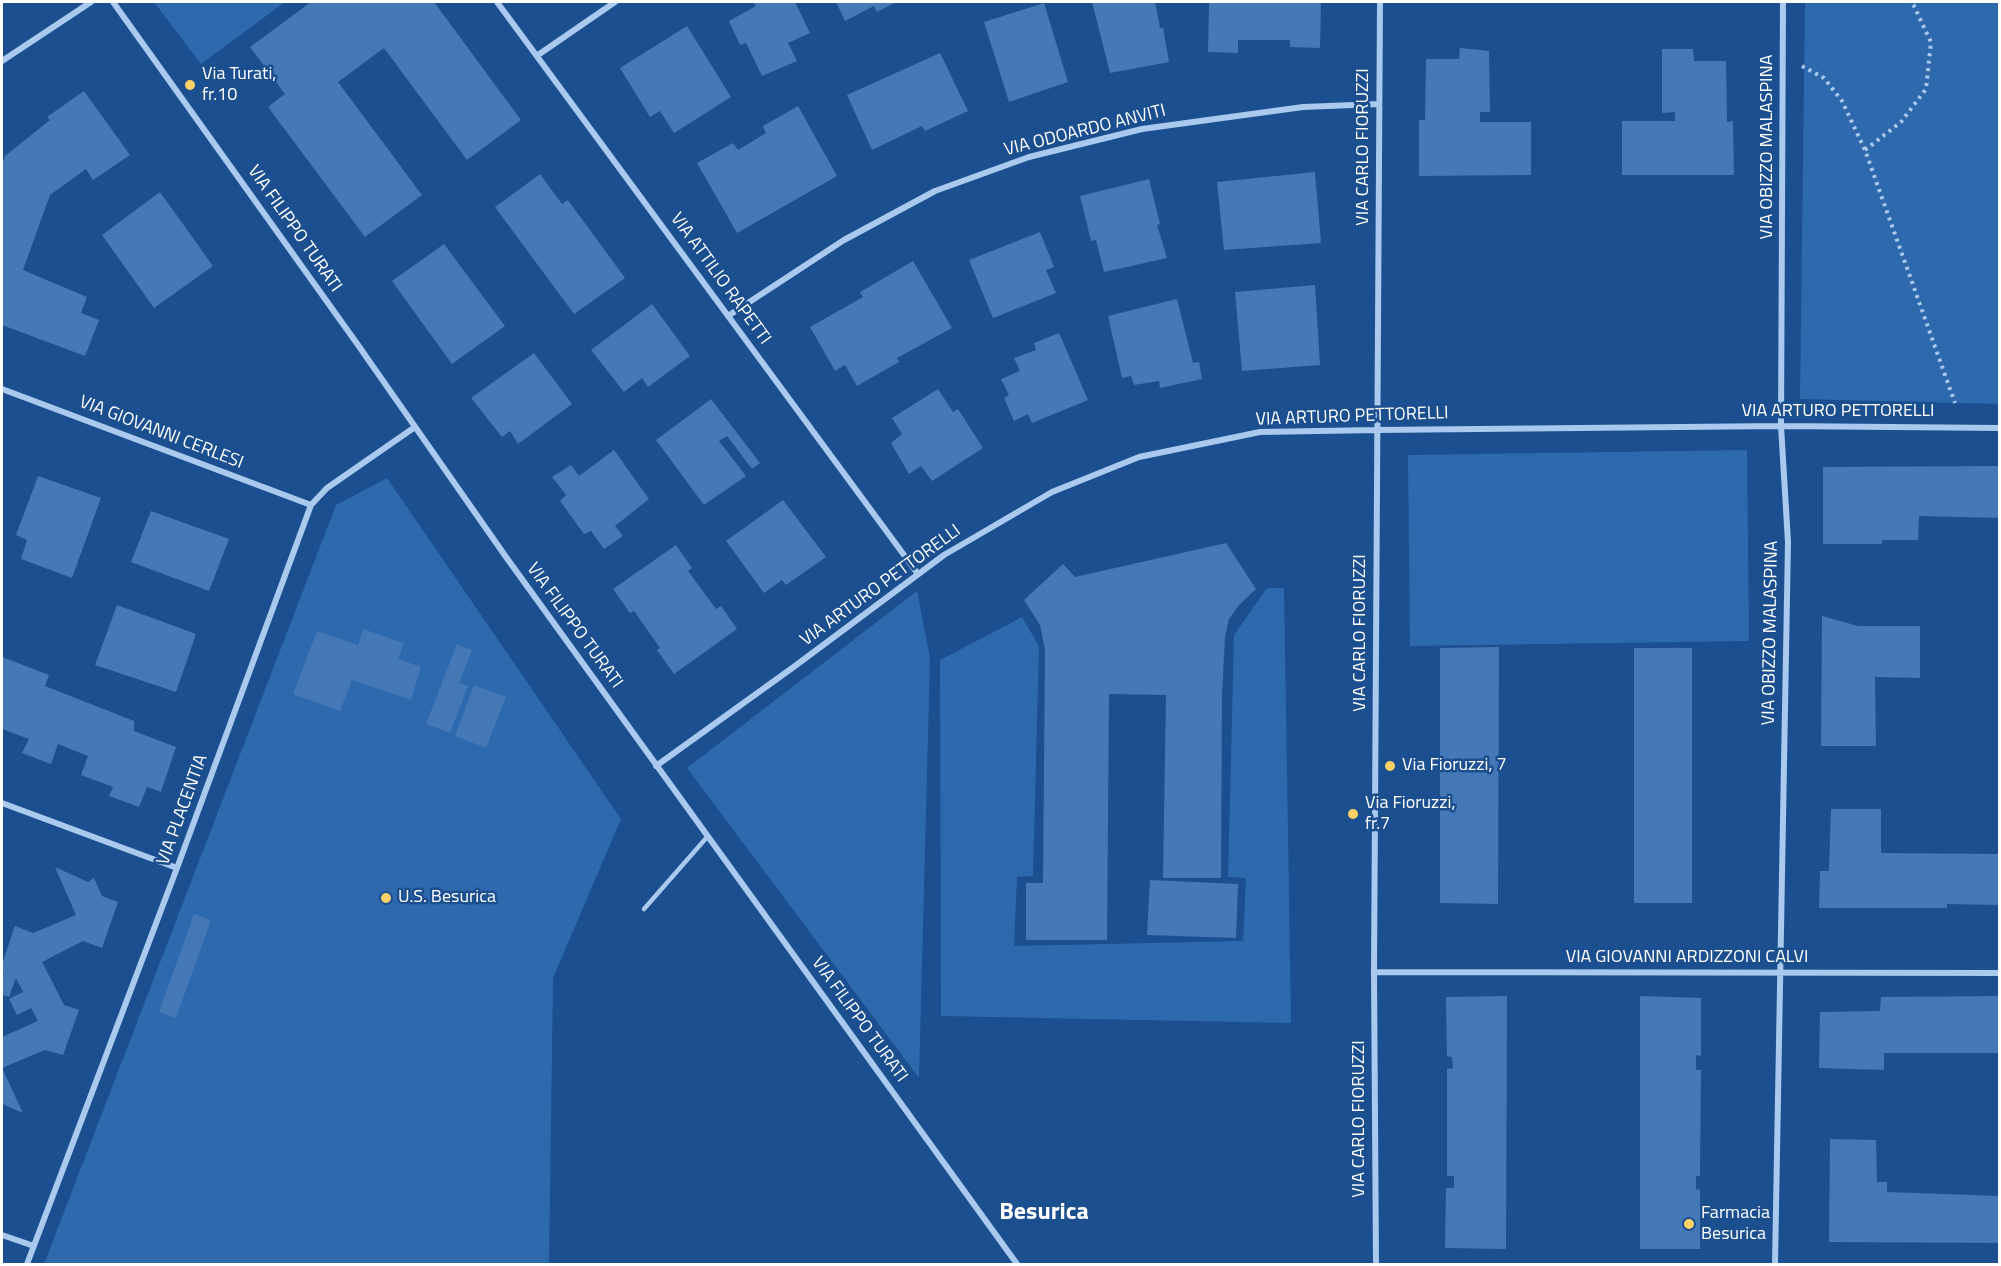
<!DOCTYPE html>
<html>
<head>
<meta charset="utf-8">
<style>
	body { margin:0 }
	#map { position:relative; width:2001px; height:1266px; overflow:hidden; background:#1b4f8f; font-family:"Titillium Web",sans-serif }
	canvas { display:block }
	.frame { position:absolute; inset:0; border:3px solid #fff; pointer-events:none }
</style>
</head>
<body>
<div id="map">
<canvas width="2001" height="1266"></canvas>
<div class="frame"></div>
</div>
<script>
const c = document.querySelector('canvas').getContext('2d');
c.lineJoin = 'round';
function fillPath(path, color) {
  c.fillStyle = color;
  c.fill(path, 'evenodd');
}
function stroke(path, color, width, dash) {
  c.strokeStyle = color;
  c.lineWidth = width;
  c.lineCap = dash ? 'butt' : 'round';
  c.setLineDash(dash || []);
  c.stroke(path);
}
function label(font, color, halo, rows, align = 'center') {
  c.font = font + ' "Titillium Web",sans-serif';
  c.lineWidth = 5;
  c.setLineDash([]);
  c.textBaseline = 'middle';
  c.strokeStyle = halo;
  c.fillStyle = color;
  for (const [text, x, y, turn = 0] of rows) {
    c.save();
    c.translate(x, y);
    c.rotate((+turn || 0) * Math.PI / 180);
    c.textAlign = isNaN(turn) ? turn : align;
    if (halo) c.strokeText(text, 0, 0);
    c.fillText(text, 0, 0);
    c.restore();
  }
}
fillPath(new Path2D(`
	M154 2H285L201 64Z
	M1805 2H1999V404L1800 399Z
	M1747 450 1749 641 1410 646 1408 455Z
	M387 478 621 819 553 978 549 1264H44L336 505Z
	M1267 588H1284L1291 1023 941 1016 940 660 1022 617 1039 646 1033 876 1017 877 1014 946 1243 941 1246 878 1228 877 1234 635Z
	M917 591 930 658 919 1078 687 768Z`), '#2e69ad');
fillPath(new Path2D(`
	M311 2H434L521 120 467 160 384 48 338 82 422 195 365 237 268 107 285 94 250 47Z
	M753 2H795L810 33 788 43 797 61 762 76 746 43 740 45 729 21 756 6Z
	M836 2H896L877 12 874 6 845 21Z
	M1092 2H1155L1160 28H1163L1169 62 1110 73Z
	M1209 2H1321L1320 48 1290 47V40H1238V53L1208 52Z
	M1044 3 1068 82 1009 102 984 22Z
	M687 26 731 97 674 133 660 111 650 117 620 68Z
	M1460 48 1489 51 1490 112H1480V122H1531V175L1419 176V120H1425L1426 59H1459Z
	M1662 49H1693L1694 61H1726L1727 122 1733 121 1734 175H1622V121H1675V112L1662 113Z
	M940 53 968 111 925 131 922 126 872 150 847 95Z
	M84 91 130 155 93 180 86 169 50 195 23 270 87 297 81 313 99 320 85 356 2 325V165L5 156 50 120 47 117Z
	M798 106 837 176 737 233 697 163 733 143 738 150 766 133 763 126Z
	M1315 172 1321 243 1224 250 1217 182Z
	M540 174 562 204 568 200 625 278 574 314 495 207Z
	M1149 179 1160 224 1157 225 1167 258 1104 272 1096 240 1091 241 1080 196Z
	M160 192 213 266 154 308 102 235Z
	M1040 232 1054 267 1046 270 1056 293 993 318 969 260Z
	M444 244 505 326 452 364 392 281Z
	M913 261 952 328 897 358 899 362 857 386 845 365 835 371 810 327 863 297 860 292Z
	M1315 285 1320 365 1242 371 1235 292Z
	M1177 299 1193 363 1199 362 1202 379 1160 388 1159 381 1134 385 1131 376 1122 378 1108 316Z
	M652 304 690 356 648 387 642 378 624 392 591 350Z
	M1059 333 1088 400 1032 423 1028 414 1014 421 1004 398 1009 395 1001 379 1020 371 1014 358 1036 350 1034 343Z
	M534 353 572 404 518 444 510 431 502 437 471 398Z
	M938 389 953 412 958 409 983 448 932 481 921 466 909 474 891 443 902 434 892 418Z
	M711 399 760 463 752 469 727 436 719 441 746 476 704 505 656 440Z
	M614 450 649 499 615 526 623 536 604 549 591 531 584 534 560 501 566 495 552 477 571 465 579 476Z
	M2000 466V518L1919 516 1918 540H1882V544H1823V467Z
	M38 476 101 498 72 578 21 559 27 540 16 535Z
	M783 500 826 557 786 585 782 580 764 593 726 541Z
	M151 511 229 539 209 591 131 562Z
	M1226 543 1256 589 1239 605 1229 619 1225 637 1222 695 1221 878H1163L1166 695 1109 694 1107 940H1026V883H1043L1045 650 1040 625 1024 600 1063 564 1075 577Z
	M676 545 692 568 688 571 716 609 721 606 737 629 674 674 657 650 660 648 634 611 630 613 613 589Z
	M117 605 196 634 176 692 95 665Z
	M1822 616 1858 626H1920V678L1875 677 1876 746H1821Z
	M363 629 404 643 398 659 421 667 411 700 352 680 340 711 293 694 317 631 358 645Z
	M457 644 472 650 459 683 468 686 450 733 426 724Z
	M1499 647 1498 904 1440 903V648Z
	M1634 648H1692V903H1634Z
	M2 657 49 675 45 686 134 721V731L176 747 161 792 147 787 139 807 109 796 113 787 81 775 88 756 58 744 51 764 22 753 29 739 2 729Z
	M474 685 506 697 486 748 455 736Z
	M1831 809H1881V853L2000 854V905L1947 904V908H1819L1820 871H1829Z
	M55 867 88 882 94 878 102 896 118 902 102 948 83 941 42 962 64 1005 79 1010 63 1055 45 1050 2 1068 23 1113 2 1104V1037L38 1021 31 1008 17 1015 9 999 23 992 16 978 9 997 2 995V978L4 973 2 972V964L15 926 33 933 76 915Z
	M1150 880 1238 884 1236 938 1147 935Z
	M194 914 211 920 176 1018 159 1012Z
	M1507 996 1506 1249 1445 1248 1446 1188H1454V1176H1447V1069L1453 1068 1452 1057 1447 1056 1446 997Z
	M1640 996 1701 998V1056L1696 1055V1070H1701L1700 1176H1696V1189L1700 1190V1249H1640Z
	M2000 996V1053H1884V1070L1819 1068 1820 1012 1880 1011 1881 997Z
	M1830 1139 1876 1140 1877 1182H1887V1192L2000 1196V1243L1829 1242Z`), '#4478b7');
stroke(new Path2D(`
	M1802 66 1824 78 1842 101 1865 150 1955 403
	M1865 150 1901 122 1926 89 1931 42 1914 6 1910 2`), '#a9c9ee', 4, [3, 4.5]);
stroke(new Path2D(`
	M644 909 708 836`), '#a9c9ee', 4.5);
stroke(new Path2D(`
	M113 2 358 345 506 557 1017 1264
	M497 2 918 574
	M538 55 615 2
	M2 61 91 2
	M728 316 844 240 935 191 1029 157 1142 129 1303 107 1379 104
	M2 389 311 505
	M656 766 795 666 944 555 1052 492 1139 457 1260 432 1377 430 1781 426 2000 428
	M2 803 177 868
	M1374 972 2000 973
	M2 1235 34 1246
	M27 1264 177 868 311 505 327 488 415 427
	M1376 1264 1374 972 1380 2
	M1775 1264 1788 542 1781 426 1783 2`), '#a9c9ee', 6);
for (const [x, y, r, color] of [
	[190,85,6,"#ffd166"],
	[1390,766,6,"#ffd166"],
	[1353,814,6,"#ffd166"],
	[386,898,6,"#ffd166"],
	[1689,1224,6,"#ffd166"]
]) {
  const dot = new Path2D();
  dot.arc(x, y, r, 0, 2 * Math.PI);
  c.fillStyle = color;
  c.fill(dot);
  stroke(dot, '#1b4f8f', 2);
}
label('18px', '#fff', '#1b4f8f', [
	["Via Turati,",202,75],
	["fr.10",202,96],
	["Via Fioruzzi, 7",1402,766],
	["Via Fioruzzi,",1365,804],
	["fr.7",1365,825],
	["U.S. Besurica",398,898],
	["Farmacia",1701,1214],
	["Besurica",1701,1235]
], 'left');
label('18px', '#fff', '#1b4f8f', [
	["VIA ODOARDO ANVITI",1085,131,-14],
	["VIA CARLO FIORUZZI",1364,147,-90],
	["VIA OBIZZO MALASPINA",1768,147,-90],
	["VIA FILIPPO TURATI",294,229,55],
	["VIA ATTILIO RAPETTI",720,279,54],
	["VIA ARTURO PETTORELLI",1838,412],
	["VIA ARTURO PETTORELLI",1352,417,-2],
	["VIA GIOVANNI CERLESI",161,433,21],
	["VIA ARTURO PETTORELLI",881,586,-36],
	["VIA FILIPPO TURATI",574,626,54],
	["VIA CARLO FIORUZZI",1361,633,-90],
	["VIA OBIZZO MALASPINA",1771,633,-89],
	["VIA PLACENTIA",183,810,-70],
	["VIA GIOVANNI ARDIZZONI CALVI",1687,958],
	["VIA FILIPPO TURATI",859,1020,54],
	["VIA CARLO FIORUZZI",1360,1119,-90]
]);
label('bold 24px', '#fff', '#1b4f8f', [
	["Besurica",1044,1213]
]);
</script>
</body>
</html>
